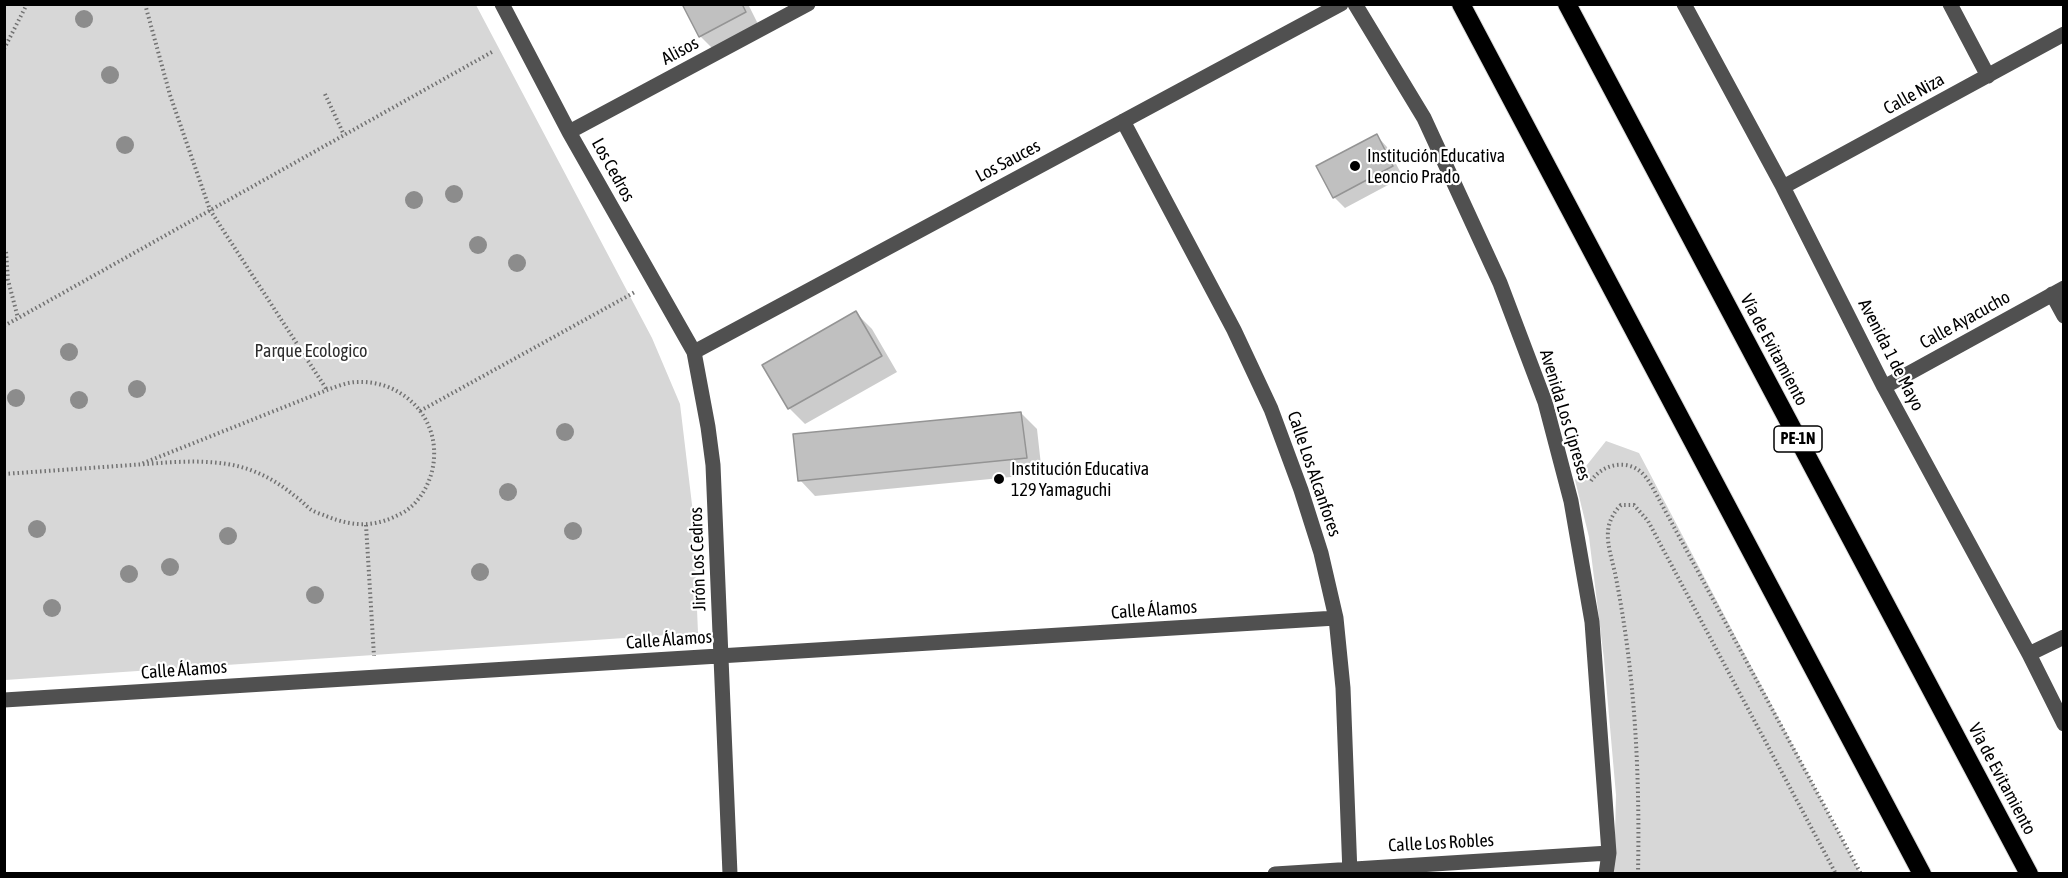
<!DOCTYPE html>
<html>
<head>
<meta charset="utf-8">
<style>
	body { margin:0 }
	#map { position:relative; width:2068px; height:878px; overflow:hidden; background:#fff; font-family:"Asap Condensed",sans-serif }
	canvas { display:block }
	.frame { position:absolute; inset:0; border:6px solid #000; pointer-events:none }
</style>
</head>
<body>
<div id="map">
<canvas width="2068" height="878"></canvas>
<div class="frame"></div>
</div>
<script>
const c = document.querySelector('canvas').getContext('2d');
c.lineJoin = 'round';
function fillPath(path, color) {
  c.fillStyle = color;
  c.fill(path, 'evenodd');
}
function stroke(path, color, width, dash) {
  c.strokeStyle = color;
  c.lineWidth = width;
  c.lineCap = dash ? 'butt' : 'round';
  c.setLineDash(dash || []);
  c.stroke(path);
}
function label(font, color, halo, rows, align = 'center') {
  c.font = font + ' "Asap Condensed",sans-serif';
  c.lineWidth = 4.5;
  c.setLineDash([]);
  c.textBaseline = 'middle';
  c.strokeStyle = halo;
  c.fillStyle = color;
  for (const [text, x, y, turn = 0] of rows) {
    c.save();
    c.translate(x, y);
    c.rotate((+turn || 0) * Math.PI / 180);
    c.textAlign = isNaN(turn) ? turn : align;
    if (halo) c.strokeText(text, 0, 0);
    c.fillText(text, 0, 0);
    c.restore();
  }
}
fillPath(new Path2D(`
	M5 4 476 5 652 338 680 404 693 513 698 633 5 680Z
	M1606 441 1639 453 1860 873H1614L1616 795 1604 659 1589 537 1575 480Z`), '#d7d7d7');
fillPath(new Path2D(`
	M683 4H748L760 28 716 52 700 36Z
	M1377 136 1387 147 1403 177 1345 208 1334 197Z
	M856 313 872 329 897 372 805 424 789 408Z
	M1021 413 1037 429 1042 474 815 496 800 480Z`), '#0003');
const building = new Path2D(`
	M682 4H742L746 12 699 37Z
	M1377 134 1393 166 1333 198 1316 166Z
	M856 311 882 356 788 409 762 365Z
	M1021 412 1027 458 798 481 793 434Z`);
fillPath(building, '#c0c0c0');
stroke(building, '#949494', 1.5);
const highway = new Path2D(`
	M1461 4 1922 874
	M1567 4 2029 874`);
stroke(highway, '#dbdbdb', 20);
stroke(new Path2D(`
	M145 4 170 95 210 210 327 390
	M4 49 27 4
	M325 94 344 135
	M6 252 8 280 18 318
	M4 326 492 52
	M420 411 635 292
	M4 474C47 471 89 468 132 465 163 463 196 459 227 464 253 468 276 480 296 497 301 500 305 505 310 509 314 512 321 514 326 516 356 528 377 527 404 512 422 501 433 478 434 458 437 414 400 380 357 382 347 382 336 387 327 390L141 464
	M1591 481C1602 464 1628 458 1643 474 1648 479 1651 485 1654 490L1861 874
	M366 525 374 656
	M1638 874C1640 773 1635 672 1615 573 1609 547 1600 526 1621 505H1634L1648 521 1836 874`), '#727272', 4, [1.5, 3]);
stroke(new Path2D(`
	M502 4 569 132 694 352 708 427 713 465 730 874
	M1355 4 1424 118 1500 283 1545 402 1571 501 1592 622 1609 853 1606 874
	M1684 4 1783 187 1884 387 2029 654 2064 724
	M1950 4 1988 76
	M1123 121 1234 330 1271 409 1301 490 1321 553 1336 618 1343 688 1350 874
	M569 132 808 4
	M1783 187 2064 34
	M2052 294 2064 316
	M694 352 1341 4
	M1884 387 2064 288
	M2029 654 2064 637
	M4 700 1336 618
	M1275 874 1609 853`), '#505050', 15);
stroke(highway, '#000', 18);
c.fillStyle = '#8c8c8c';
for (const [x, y] of [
	[84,19],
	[110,75],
	[125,145],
	[454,194],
	[414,200],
	[478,245],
	[517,263],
	[69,352],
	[137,389],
	[16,398],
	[79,400],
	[565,432],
	[508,492],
	[37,529],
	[573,531],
	[228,536],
	[170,567],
	[480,572],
	[129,574],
	[315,595],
	[52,608]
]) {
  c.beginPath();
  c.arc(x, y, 9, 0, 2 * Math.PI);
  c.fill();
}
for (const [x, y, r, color] of [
	[1355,166,6,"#000"],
	[999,479,6,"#000"]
]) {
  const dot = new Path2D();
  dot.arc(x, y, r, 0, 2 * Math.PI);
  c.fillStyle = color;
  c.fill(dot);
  stroke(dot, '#fff', 2);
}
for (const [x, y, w] of [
	[1798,439,48]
]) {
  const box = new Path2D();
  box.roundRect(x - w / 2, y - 13, w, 26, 4.5);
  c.fillStyle = '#fff';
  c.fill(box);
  stroke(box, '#000', 1.5);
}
label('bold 16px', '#000', null, [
	["PE-1N",1798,439]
]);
label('18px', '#000', '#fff', [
	["Alisos",680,51,-28],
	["Calle Niza",1914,94,-29],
	["Los Sauces",1008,161,-28],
	["Los Cedros",613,170,61],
	["Calle Ayacucho",1965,320,-29],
	["Vía de Evitamiento",1774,350,62],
	["Avenida 1 de Mayo",1891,355,63],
	["Avenida Los Cipreses",1565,415,73],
	["Calle Los Alcanfores",1314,474,71],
	["Jirón Los Cedros",698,559,-92],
	["Calle Álamos",1154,610,-4],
	["Calle Álamos",669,640,-4],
	["Calle Álamos",184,670,-4],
	["Vía de Evitamiento",2002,779,62],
	["Calle Los Robles",1441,843,-3]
]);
label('18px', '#000', '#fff', [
	["Institución Educativa",1367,156],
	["Leoncio Prado",1367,177],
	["Institución Educativa",1011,469],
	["129 Yamaguchi",1011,490]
], 'left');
label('18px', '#2e2e2e', '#fff', [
	["Parque Ecologico",311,351]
]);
</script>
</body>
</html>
